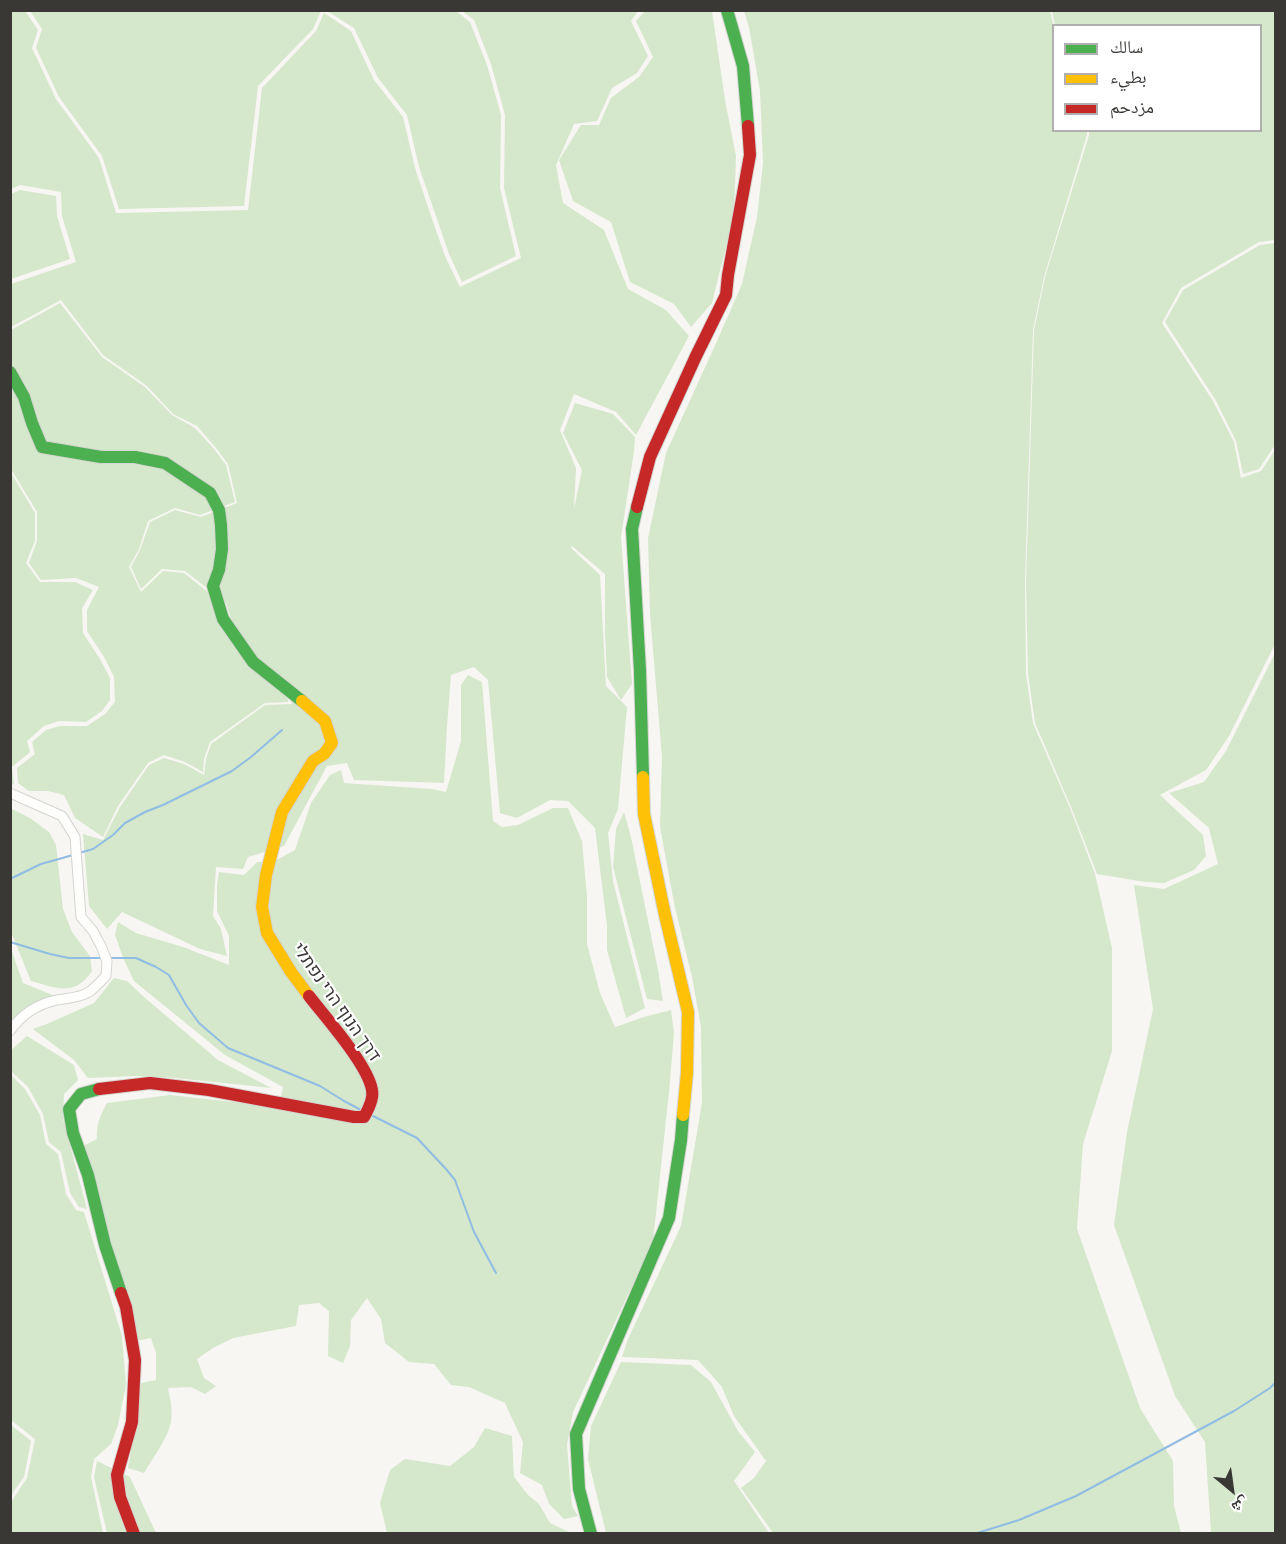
<!DOCTYPE html>
<html>
<head>
<meta charset="utf-8">
<style>
	body { margin:0 }
	#map { position:relative; width:1286px; height:1544px; overflow:hidden; background:#f7f6f2; font-family:Barlow,"Noto Naskh Arabic",sans-serif }
	canvas { display:block }
	.frame { position:absolute; inset:0; border:12px solid #393835; pointer-events:none }
	.legend { position:absolute; left:1052px; top:24px; width:210px; height:108px; box-sizing:border-box; background:#fff; border:2px solid #b0afae; margin:0; padding:8px 10px; list-style:none; font-size:18px; color:#393835 }
	.legend li { display:flex; align-items:center; gap:12px; height:30px }
	.legend b { width:30px; border:2px solid #b0afae }
	.north { position:absolute; left:1202px; top:1460px; width:60px; height:60px; -webkit-text-stroke:4px #fff; paint-order:stroke; rotate:151deg; font-size:16px; font-weight:700; line-height:24px; text-align:center; color:#393835 }
	.north::after { content:''; display:block; margin:auto; width:21px; height:27px; background:#393835; clip-path:polygon(50% 0,100% 100%,50% 72%,0 100%) }
</style>
</head>
<body>
<div id="map">
<canvas width="1286" height="1544"></canvas>
<div class="frame"></div>
<ul class="legend">
<li><b style="height:8px;background:#4caf50"></b>سالك</li>
<li><b style="height:8px;background:#ffc107"></b>بطيء</li>
<li><b style="height:8px;background:#c62828"></b>مزدحم</li>
</ul>
<div class="north">ش</div>
</div>
<script>
const c = document.querySelector('canvas').getContext('2d');
c.lineJoin = 'round';
function fillPath(path, color) {
  c.fillStyle = color;
  c.fill(path, 'evenodd');
}
function stroke(path, color, width, dash) {
  c.strokeStyle = color;
  c.lineWidth = width;
  c.lineCap = dash ? 'butt' : 'round';
  c.setLineDash(dash || []);
  c.stroke(path);
}
function label(font, color, halo, rows, align = 'center') {
  c.font = font + ' Barlow,Heebo,sans-serif';
  c.lineWidth = 4.5;
  c.setLineDash([]);
  c.textBaseline = 'middle';
  c.strokeStyle = halo;
  c.fillStyle = color;
  for (const [text, x, y, turn = 0] of rows) {
    c.save();
    c.translate(x, y);
    c.rotate((+turn || 0) * Math.PI / 180);
    c.textAlign = isNaN(turn) ? turn : align;
    if (halo) c.strokeText(text, 0, 0);
    c.fillText(text, 0, 0);
    c.restore();
  }
}
fillPath(new Path2D(`
	M11 11H25L38 30 32 48 56 99 99 158 116 213 248 210 262 88 316 31 324 13 351 31 374 80 403 117 415 168 431 216 445 256 460 287 521 258 504 188 505 115 491 64 474 20 462 11H638L631 21 648 56 637 73 612 88 597 121 574 124 556 165 563 203 604 230 628 289 666 310 689 336 636 435 616 412 574 394 560 430 576 468 574 509 582 470 563 433 575 403 613 414 635 437 634 451 621 537 632 684 621 700 607 677 605 634V574L572 546 571 548 600 575 606 686 627 707 618 809 608 833 613 881 645 1008 626 1018 607 950V926L595 828 568 801 550 800 517 818 500 813 488 680 474 667 451 675 447 726 444 783 354 780 347 763 327 766 284 846 248 857 243 869 216 867 213 916 221 929 227 956 200 949 122 912 107 929 89 906 83 834 103 840 120 807 149 765 164 758 184 764 204 775 206 759 211 744 265 705 292 704 283 687 236 634 226 603 185 571 162 569 141 589 131 567 140 550 150 522 175 510 201 517 237 503 228 464 216 448 197 426 173 414 147 386 103 355 61 300 11 327V284L76 262 62 216 61 192 20 185 11 189Z
	M30 11H321L313 29 258 86 244 206 119 209 102 156 59 97 36 48 42 29Z
	M327 11H456L470 22 487 65 501 115 500 188 516 256 462 282 449 254 419 167 407 115 378 78 354 28Z
	M645 11H712L725 100 736 156 734 214 712 303 691 327 674 304 630 282 611 222 573 201 559 160 581 125H599L611 98 639 77 653 57 636 21Z
	M744 11H1050L1054 27V130L1087 131V135L1044 277 1033 330 1025 583 1026 674 1033 723 1070 808 1095 874 1112 948V1051L1083 1144 1077 1229 1140 1408 1173 1461 1174 1506 1181 1533H773L741 1488 754 1478 766 1461 734 1416 722 1387 698 1360 622 1357 628 1339 681 1226 702 1103 701 1027 692 977 675 908 660 827 662 757 650 614 648 538 666 453 717 341 742 284 757 217 763 163 760 91 749 27Z
	M1052 11H1275V240L1259 242 1181 288 1162 323 1213 401 1234 442 1241 478 1261 471 1275 450V644L1229 736 1206 770 1160 795 1203 835 1206 856 1194 870 1164 883 1145 882 1097 874 1071 807 1035 723 1028 674 1026 583 1034 330 1045 277 1089 135V131L1260 130V26L1055 25Z
	M20 190 56 196 57 216 70 259 11 279V194Z
	M1275 243V445L1259 469 1243 474 1236 441 1215 399 1165 322 1183 290 1260 245Z
	M60 303 102 357 145 387 172 415 195 428 214 449 226 465 235 502 200 515 175 508 148 521 139 549 129 567 141 592 163 571 184 573 224 605 235 635 282 688 289 702 265 703 210 742 204 759 203 772 185 762 164 755 148 763 118 806 103 837 75 818 64 795 48 791H29L18 783 17 768 35 754 32 742 46 730 60 726H87L105 714 115 702 114 677 104 657 87 631V610L99 587 76 578 41 580 29 563 37 541V512L11 469V330Z
	M11 473 35 513V541L26 563 40 582H75L93 590 82 608 83 633 100 659 110 678V700L102 711 86 722 59 721 44 726 27 741 30 752 12 767 14 785 10 783Z
	M1275 653V1533H1211L1205 1442 1175 1396 1114 1225 1127 1132 1153 1009 1134 885 1164 889 1218 864 1209 828 1169 793 1204 782 1226 751Z
	M468 675 482 682 493 821 502 827 518 825 553 808H568L582 841 587 897V944L600 993 615 1027 644 1017 671 1010 674 1033 669 1092 653 1241 573 1412 567 1445 572 1506 578 1516 564 1519 549 1504 542 1485 520 1473 523 1442 505 1403 469 1387 451 1385 434 1364 409 1362 385 1343 381 1319 367 1298 351 1320 350 1346 343 1363 328 1356 329 1311 319 1303 299 1305 296 1326 233 1338 213 1348 197 1359 204 1378 216 1386 205 1394 191 1387 168 1388C170 1398 173 1411 171 1421 169 1437 152 1459 144 1473L128 1468 131 1452 133 1393 137 1384 156 1380V1353L151 1338 136 1341 81 1147 97 1139C96 1124 100 1116 107 1103L170 1095 279 1107 283 1087 225 1055 134 981 124 960 115 935 118 922 136 933 183 947 229 965V936L217 911V885L219 872 244 875 257 862H273L295 850 311 803 330 775 341 770 344 783 432 789 446 792 461 741V685Z
	M10 808 30 818 49 832 56 845 63 909 72 932 90 956 92 971C75 997 56 988 31 981L11 932Z
	M624 812 631 837 658 970 663 1001 647 999 613 867 616 829Z
	M10 946 23 983 55 996 27 1008 11 1022Z
	M114 978 127 981 144 997 218 1060 271 1088 176 1078 135 1076 88 1078 74 1060 33 1029 47 1024 94 1003Z
	M27 1036 74 1065 78 1080 64 1094 63 1119 87 1209 79 1207 70 1193 61 1152 49 1142 43 1114 28 1087 11 1071 10 1051Z
	M11 1075 25 1089 40 1115 46 1144 58 1154 66 1194 76 1210 84 1212 122 1336 126 1385 118 1425 111 1444 94 1459 91 1477 103 1533H11V1502L27 1478 35 1439 11 1420Z
	M621 1362 691 1365 711 1382 738 1431 755 1452 734 1481 769 1533 725 1532 724 1534 606 1533 588 1459 591 1426Z
	M11 1425 31 1441 24 1477 11 1495Z
	M485 1428 512 1436 514 1477 528 1495 539 1504 550 1523 571 1533H387L380 1503 390 1470 405 1459 450 1466 474 1447Z
	M97 1461 130 1477 156 1533H107L94 1477Z`), '#d5e8cb');
stroke(new Path2D(`
	M79 853 93 849 113 835 125 823 145 812 163 805 232 771 251 757 282 730
	M10 879 41 864 73 855
	M10 942 50 954 69 958H103
	M109 958H136L156 967 169 975 186 1005 199 1023 228 1048 320 1086 344 1101 363 1111
	M371 1115 417 1138 446 1169 455 1180 474 1232 496 1273
	M974 1534 1019 1520 1076 1496 1234 1411 1270 1388 1276 1382`), '#91bce3', 2);
const street = new Path2D(`
	M10 793 62 816 75 837 81 917 93 931 101 946 107 961 106 976C101 981 95 988 89 992 80 998 68 998 57 1000 38 1004 21 1015 10 1031`);
const fast = new Path2D(`
	M727 10 743 66 748 126
	M10 372 24 397 32 423 42 447 101 457H135L165 463 210 493 219 510 221 525 222 549 219 570 213 586 223 619 253 662 302 701
	M637 507 632 529 640 671 643 777
	M99 1089 81 1094 69 1109 73 1133 88 1175 105 1245 121 1293
	M591 1534 579 1489 576 1434 669 1218 681 1140 683 1115`);
const slow = new Path2D(`
	M302 701 325 721 332 743 324 754 313 761 282 812 266 875 262 907 267 933 291 972 309 996
	M643 777 644 814 665 915 688 1012 687 1073 683 1115`);
const jam = new Path2D(`
	M637 507 650 457 696 356 726 295 728 275 750 155 748 126
	M99 1089 150 1083 209 1090 354 1117H364C368 1110 374 1098 372 1090 368 1065 326 1018 309 996
	M121 1293 126 1307 135 1360 132 1422 117 1475 120 1497 134 1534`);
stroke(street, '#d4d4d1', 11);
stroke(fast, '#d4d4d1', 14);
stroke(slow, '#d4d4d1', 14);
stroke(jam, '#d4d4d1', 14);
stroke(street, '#fefefd', 9);
stroke(fast, '#4caf50', 12);
stroke(slow, '#ffc107', 12);
stroke(jam, '#c62828', 12);
label('18px', '#393835', '#fff', [
	["דרך הנוף הרי נפתלי",337,1002,55]
]);
</script>
</body>
</html>
